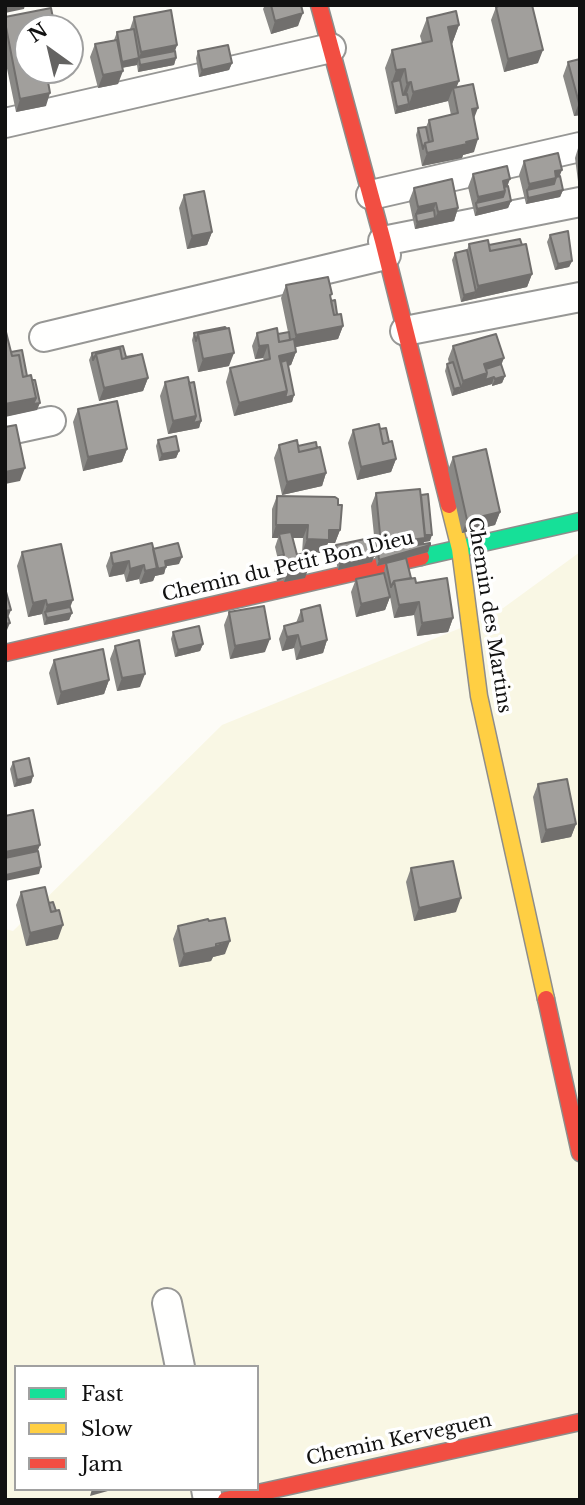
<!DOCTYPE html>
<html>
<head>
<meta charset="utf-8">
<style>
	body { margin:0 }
	#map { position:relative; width:585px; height:1505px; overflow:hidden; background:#fdfcf7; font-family:"Libre Baskerville",serif }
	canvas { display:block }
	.frame { position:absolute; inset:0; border:7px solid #111; pointer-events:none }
	.legend { position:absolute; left:14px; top:1365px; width:245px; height:126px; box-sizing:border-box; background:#fff; border:2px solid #a0a0a0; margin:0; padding:9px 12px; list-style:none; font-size:21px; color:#111 }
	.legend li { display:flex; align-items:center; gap:14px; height:35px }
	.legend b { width:35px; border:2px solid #a0a0a0 }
	.north { position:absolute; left:14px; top:14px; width:70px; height:70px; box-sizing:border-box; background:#fff; border:2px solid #a0a0a0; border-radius:50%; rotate:326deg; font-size:19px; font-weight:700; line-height:28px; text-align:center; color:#111 }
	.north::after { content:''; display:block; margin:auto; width:24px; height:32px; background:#646362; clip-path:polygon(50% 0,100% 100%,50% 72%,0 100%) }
</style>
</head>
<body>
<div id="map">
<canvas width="585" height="1505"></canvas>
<div class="frame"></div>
<ul class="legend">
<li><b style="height:9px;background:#16e098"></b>Fast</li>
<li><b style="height:9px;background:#ffcf43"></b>Slow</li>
<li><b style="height:9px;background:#f24e42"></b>Jam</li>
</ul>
<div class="north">N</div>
</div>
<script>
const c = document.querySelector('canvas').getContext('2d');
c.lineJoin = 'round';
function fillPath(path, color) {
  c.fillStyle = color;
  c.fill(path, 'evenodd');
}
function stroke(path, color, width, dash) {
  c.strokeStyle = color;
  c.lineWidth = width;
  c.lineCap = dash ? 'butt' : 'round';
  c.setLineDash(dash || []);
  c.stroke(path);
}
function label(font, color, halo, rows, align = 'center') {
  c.font = font + ' "Libre Baskerville",serif';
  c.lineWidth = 7;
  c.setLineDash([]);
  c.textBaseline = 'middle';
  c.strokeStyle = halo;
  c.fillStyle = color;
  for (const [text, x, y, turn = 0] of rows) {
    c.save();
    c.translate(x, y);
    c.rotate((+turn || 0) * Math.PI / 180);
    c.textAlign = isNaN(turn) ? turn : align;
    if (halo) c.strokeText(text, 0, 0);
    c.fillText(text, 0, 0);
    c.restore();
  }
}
fillPath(new Path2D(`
	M580 552V1500H5V929L13 931 222 725 495 614ZM16 1367H257V1489H16Z`), '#f9f7e4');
const street = new Path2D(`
	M5 123 331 48
	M371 195 580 147
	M383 241 580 202
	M405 331 580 297
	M44 337 386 255
	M5 431 51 421
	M167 1303 180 1367
	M206 1489 208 1500`);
const fast = new Path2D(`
	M421 557 580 521`);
const slow = new Path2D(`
	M449 505 460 549 479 696 546 999`);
const jam = new Path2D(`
	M319 5 383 241 449 505
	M5 653 421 557
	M546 999 580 1153
	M226 1500 580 1422`);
stroke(street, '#979795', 32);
stroke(fast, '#8e8d8b', 19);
stroke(slow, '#8e8d8b', 19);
stroke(jam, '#8e8d8b', 19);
stroke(street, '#fffffe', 28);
stroke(fast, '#16e098', 16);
stroke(slow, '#ffcf43', 16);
stroke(jam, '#f24e42', 16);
fillPath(new Path2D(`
	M265 5H301L298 26 271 34 263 9Z
	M496 7 538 63 504 72 491 20Z
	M5 17 28 28 46 106 16 112 5 59Z
	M134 17 177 45 175 51 176 58 174 65 138 72 137 65 122 68 118 84 98 88 90 57 95 44 114 40 117 32 130 29Z
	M427 18 459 25 452 44 457 87 474 119V152L463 155 462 158 422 166 416 135 418 128 426 127 429 120 451 115 448 101 395 114 385 68 392 50 422 43 420 36Z
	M198 51 232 63 229 70 199 77 196 58Z
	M580 59V115L574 116 563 76 568 62Z
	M579 145H580L579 189 575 158Z
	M524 161 560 176 563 190 560 197 526 204 519 175Z
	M473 174 508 186 511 201 508 208 475 216 468 187Z
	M414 188 458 208 454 221 415 229 409 201Z
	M184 195 212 232 207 245 187 249 179 208Z
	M550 235 572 261 569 267 555 270 547 242Z
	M469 244 489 245 532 274 527 287 461 302 452 260 455 253 467 250Z
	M286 285 331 298 343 326 338 339 295 347 296 352 291 365 288 366 294 395 292 402 234 416 226 382 230 368 264 360 263 358 255 359 252 346 257 333 278 334 288 332 281 298Z
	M225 327 229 366 198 372 192 340 194 333Z
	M453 346 501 364 505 376 502 383 492 386V384L452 396 445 371 447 364H449L448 359Z
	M92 353 126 357 148 378 143 391 99 401 89 360Z
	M165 382 201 421 199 428 168 434 160 396Z
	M78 409 127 449 122 462 83 471 73 422Z
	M380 429 389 442 396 459 391 472 357 480 348 443 353 430Z
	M158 440 179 451 176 458 159 461 156 446Z
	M279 445 317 448 326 473 322 486 282 495 274 458Z
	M453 457 500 512 495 525 462 533 448 470Z
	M376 493 430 541 424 542 423 544 430 545 428 552 407 558 411 578 453 618 448 632 417 636 414 615 394 618 390 597 385 610 356 617 351 592 356 579 389 595 384 570 386 564 377 566 375 557 376 555 371 506Z
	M277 496 340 530 335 543H328L324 553H308L305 578 284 582 283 579 277 581 274 569 278 560 275 547 278 538H272V509ZM293 538H303L302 553H306L297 555Z
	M336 545 374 556 372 562 338 570 334 552Z
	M153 549 179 564 166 566 164 574 155 576 153 581 140 584 139 579 126 582 124 574 109 577 106 566 111 553Z
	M22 552 70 607 72 613 69 620 44 625 42 614 28 617 17 566Z
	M301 610 327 640 323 653 296 660 294 648 282 651 279 639 284 626 296 623Z
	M229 612 265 652 230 659 224 625Z
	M173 632 203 644 200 651 175 657 171 639Z
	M115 646 140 687 117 691 110 659Z
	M54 660 109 680 104 694 57 705 49 673Z
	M13 762 33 776 31 783 14 787 10 769Z
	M538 784 576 824 571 837 541 843 533 797Z
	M411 868 456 912 414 921 406 882Z
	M21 892 58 939 26 946 16 905Z
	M178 926 225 954 213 957 211 961 179 967 173 939Z`), '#8a8986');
fillPath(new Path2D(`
	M5 5H25L24 9 5 13Z
	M303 13 298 26 271 34 275 21Z
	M459 25 452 44 448 27Z
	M177 45 172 58H139L137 65 120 68 122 62 139 58 141 52Z
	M543 50 538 63 504 72 508 59Z
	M176 58 174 65 138 72 140 65Z
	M232 63 229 70 199 77 202 70Z
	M405 69 398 87 392 82 396 70Z
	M123 71 118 84 98 88 103 75Z
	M459 81 454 94 453 88 448 101 407 111 413 92Z
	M411 82 404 101 400 102 407 83Z
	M50 93 46 106 16 112 20 99Z
	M579 103 580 115 574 116Z
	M409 104 407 111 395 114 397 107Z
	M478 108 473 121 472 109Z
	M478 139 474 152 463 155 462 158 422 166 427 153Z
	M562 170 557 183 527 190 529 184 555 171Z
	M510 179 501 204 511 201 508 208 475 216 477 209 476 203 478 197 503 181Z
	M563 190 560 197 526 204 528 198Z
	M436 203 431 217 416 214 413 220 418 207Z
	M458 208 454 221 415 229 417 222 435 218 438 212Z
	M212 232 207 245 187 249 192 236Z
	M572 261 569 267 555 270 558 264Z
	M532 274 527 287 473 299 478 286Z
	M476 292 473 299 461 302 464 295Z
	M343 326 338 339 291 348 296 335Z
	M268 345 263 358 255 359 259 346Z
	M296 352 291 365 278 368 279 356Z
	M234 353 229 366 198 372 203 359Z
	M504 358 499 371 494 377 492 384 458 394 463 381 484 364Z
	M505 376 502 383 492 386 495 379Z
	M148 378 143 391 99 401 104 388Z
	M461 387 458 394 452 396 454 389Z
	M287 391 294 395 292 402 234 416 239 403Z
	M36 398 40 403 37 410 5 417V404Z
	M196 416 201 421 199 428 168 434 173 421Z
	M127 449 122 462 83 471 88 457Z
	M179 451 176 458 159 461 162 454Z
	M396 459 391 472 357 480 361 467Z
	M25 468 20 481 5 484V472Z
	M326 473 322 486 282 495 287 482Z
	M500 512 495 525 462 533 467 520Z
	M276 525H308L303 538H280L279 534 278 538H272Z
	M329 530H340L335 543H328L324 553H302L307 539Z
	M432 535 430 541 424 542 422 548 430 545 428 552 377 566 379 560 378 553 381 544Z
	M374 556 372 562 338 570 340 563Z
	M182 557 179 564 162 567 165 561Z
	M129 561 124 574 109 577 113 564Z
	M310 564 305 578 284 582 289 569Z
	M144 565 139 579 126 582 130 569Z
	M288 566 283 579 277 581 282 568Z
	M166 567 164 574 155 576 153 581 140 584 145 571 158 568Z
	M390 597 385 610 356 617 361 604Z
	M46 600 42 614 28 617 33 603Z
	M73 600 68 613 45 612 47 605Z
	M419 602 414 615 394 618 399 605Z
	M11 610 6 623 5 624V611Z
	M72 613 69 620 44 625 47 618Z
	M453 618 448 632 417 636 422 623Z
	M10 623 7 630H5V624Z
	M298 635 294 648 282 651 287 637Z
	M270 639 265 652 230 659 235 646Z
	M327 640 323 653 296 660 301 647Z
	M203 644 200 651 175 657 178 650Z
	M145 674 140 687 117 691 122 678Z
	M109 680 104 694 57 705 61 692Z
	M33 776 31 783 14 787 17 780Z
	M576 824 571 837 541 843 546 830Z
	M40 845 35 858 5 865V852Z
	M41 867 39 874 5 881 6 875Z
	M461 898 456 912 414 921 419 908Z
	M63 925 58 939 26 946 30 933Z
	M230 941 225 954 213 957 211 961 179 967 184 954Z
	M92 1489H115L90 1496Z`), '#716f6d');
const building = new Path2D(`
	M271 5H301L303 13 275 21Z
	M501 5H532L543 50 508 59 496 7Z
	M51 8 55 28H28V70H46L50 93 20 99 5 22V17Z
	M171 10 177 45 141 52 134 17Z
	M456 11 459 25 448 27 459 81 413 92 411 82 407 83 405 69 396 70 392 50 432 41 427 18Z
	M134 29 139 58 122 62 117 32Z
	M117 40 123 71 103 75 95 44Z
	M228 45 232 63 202 70 198 51Z
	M175 51 176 58 140 65 139 58Z
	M580 59V103H579L568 62Z
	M400 80 403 95 407 94 409 104 397 107 392 82Z
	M473 84 478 108 472 109 478 139 466 142 467 144 427 153 425 143 433 141 429 120 458 113 453 88Z
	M426 127 429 142 425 143 423 149 418 128Z
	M558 153 562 170 555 171 556 178 529 184 524 161Z
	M507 166 510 179 503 181 505 191 478 197 473 174Z
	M560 176 563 190 528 198 527 190 554 184 556 177Z
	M452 179 458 208 438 212 436 203 418 207 414 188Z
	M508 186 511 201 477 209 476 203 503 197 505 191 504 187Z
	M204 191 212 232 192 236 184 195Z
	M434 210 435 218 417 222 416 214Z
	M568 231 572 261 558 264 550 235Z
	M520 239 522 245 490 251 489 245Z
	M488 240 490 251 526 244 532 274 478 286 469 244Z
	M467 250 476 292 464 295 455 253Z
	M328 277 332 294 330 295 334 315 341 314 343 326 296 335 286 285Z
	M335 300 337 314 334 315 331 301Z
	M225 327 226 328 198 334 196 341 194 333Z
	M5 328 12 356 19 355 23 377 31 375 36 398 5 404Z
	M229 328 234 353 203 359 198 334Z
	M277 328 279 342 294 339 296 352 279 356 287 391 239 403 230 368 270 359 268 345 259 346 257 333Z
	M289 332 290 340 279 342 278 334Z
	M496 334 504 358 484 364 487 373 463 381 453 346Z
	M123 346 126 357 138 355 122 359 120 348 96 354 93 360 92 353Z
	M120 348 122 359 142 354 148 378 104 388 96 354Z
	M22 350 27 376 23 377 19 355 12 356 11 352Z
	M287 360 294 395 285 398 287 391 281 362Z
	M453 362 461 387 454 389 447 364Z
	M501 364 505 376 495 379 494 377 485 380 487 373 486 369Z
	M188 377 196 416 173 421 165 382Z
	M32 380H35L40 403 33 404 36 398Z
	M194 382 201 421 193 423 196 416 189 383Z
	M117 401 127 449 88 457 78 409Z
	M379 424 383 444 392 441 396 459 361 467 353 430Z
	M16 425 25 468 5 472V427Z
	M386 428 389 442 383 444 380 429Z
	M176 436 179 451 162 454 158 440Z
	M297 440 299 452 320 447 326 473 287 482 279 445Z
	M316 442 317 448 299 452 298 446Z
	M486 449 500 512 467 520 453 457Z
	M420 489 425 538 381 544 376 493Z
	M428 494 432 535H425L421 495Z
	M277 496 335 497 338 499V505H342L340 530H329V540L307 539 308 525H276Z
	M291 532 297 555 308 552 310 564 289 569 288 566 282 568 279 556 284 555 279 534Z
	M370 538 374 556 340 563 336 545Z
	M152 543 158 568 145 571 144 565 130 569 129 561 113 564 111 553Z
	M178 543 182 557 165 561 166 567 157 569 153 549Z
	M430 543V545L379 560 378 551Z
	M61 544 73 600 47 605 46 600 33 603 22 552Z
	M406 558 411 578 394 581 391 587 386 563Z
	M384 573 390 597 361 604 356 579Z
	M415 578 416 583 447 578 453 618 422 623 419 602 399 605 394 581Z
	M5 588 11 610 5 611Z
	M320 605 327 640 301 647 298 635 287 637 284 626 303 621 301 610Z
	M264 606 270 639 235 646 229 612Z
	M70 607 72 613 47 618 45 612Z
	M5 617H8L10 623 5 624Z
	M199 626 203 644 178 650 173 632Z
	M139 640 145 674 122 678 115 646Z
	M103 649 109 680 61 692 54 660Z
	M29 758 33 776 17 780 13 762Z
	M567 779 576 824 546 830 538 784Z
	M33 810 40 845 5 852V816Z
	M38 851 41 867 6 875 5 858Z
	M453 861 461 898 419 908 411 868Z
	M45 887 51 912 59 910 63 925 30 933 21 892Z
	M53 902 56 911 51 912 49 903Z
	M225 918 230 941 216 944V947L184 954 178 926 208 919 209 921Z`);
fillPath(building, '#a19f9c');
stroke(building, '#716f6d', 2);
label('19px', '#111', '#fff', [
	["Chemin du Petit Bon Dieu",288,567,-13],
	["Chemin des Martins",489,615,81],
	["Chemin Kerveguen",399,1440,-12]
]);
</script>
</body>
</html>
